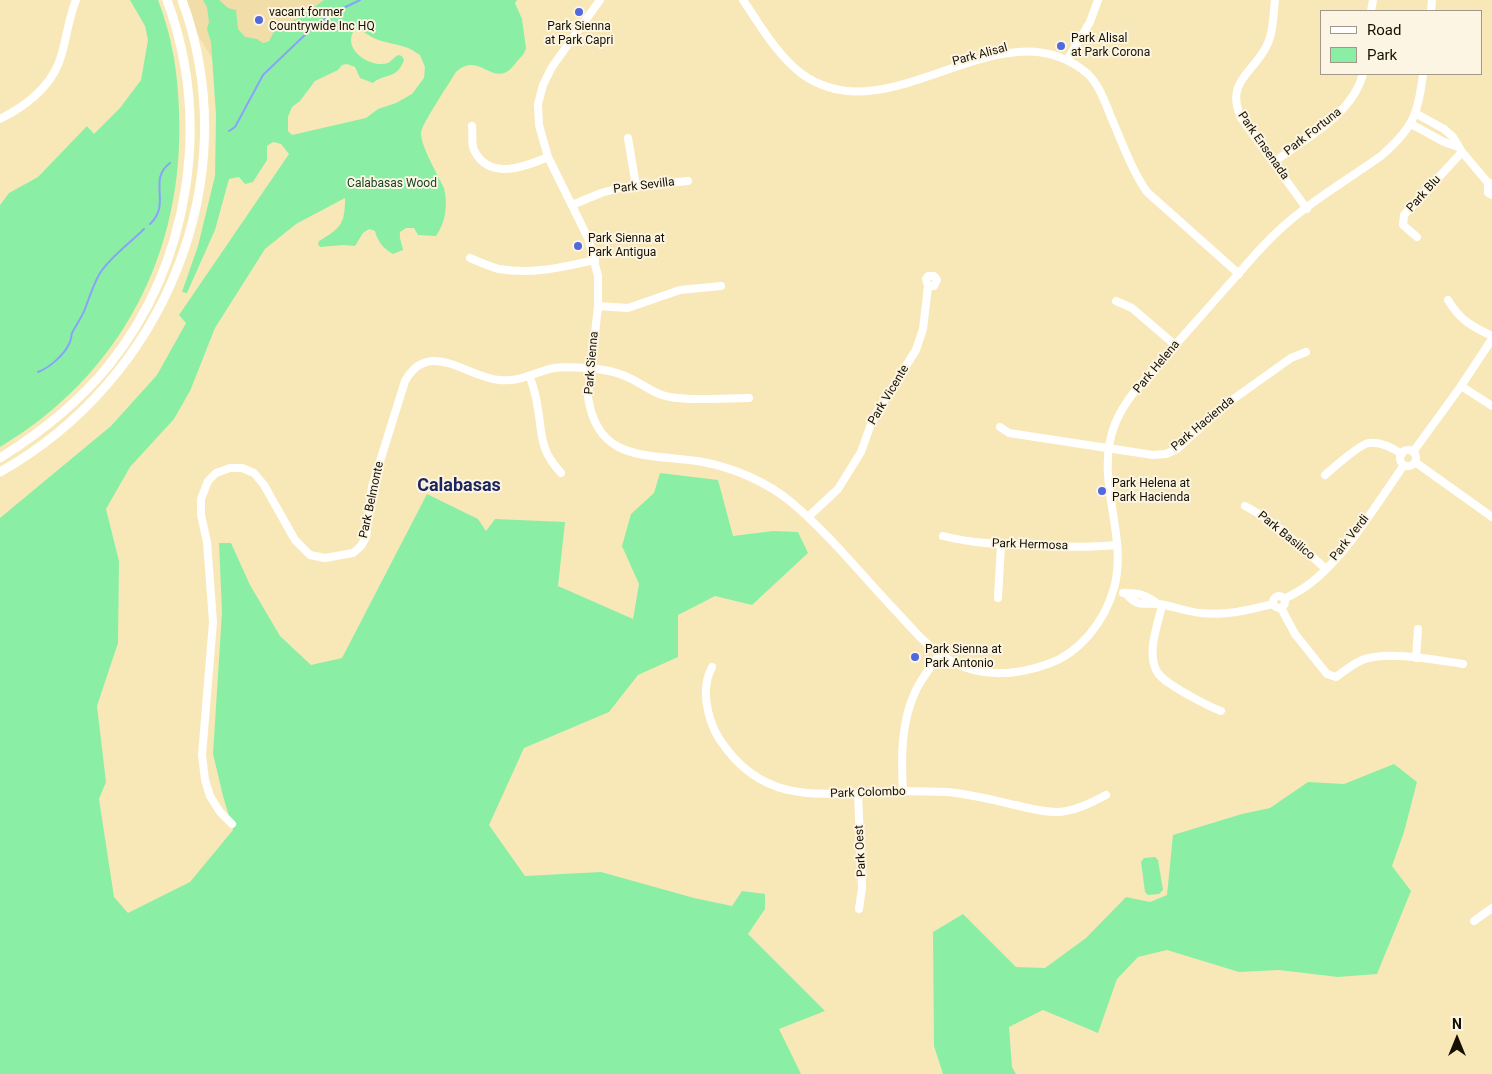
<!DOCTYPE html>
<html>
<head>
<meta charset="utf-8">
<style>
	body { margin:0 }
	#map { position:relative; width:1492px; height:1074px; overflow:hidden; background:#f8e8b8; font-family:Roboto,sans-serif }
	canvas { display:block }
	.legend { position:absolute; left:1320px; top:10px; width:162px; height:65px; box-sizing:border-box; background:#fcf5e3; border:1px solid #a09989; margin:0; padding:6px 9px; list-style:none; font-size:15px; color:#161001 }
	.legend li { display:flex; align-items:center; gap:10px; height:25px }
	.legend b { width:25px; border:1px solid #a09989 }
	.north { position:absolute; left:1432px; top:1014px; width:50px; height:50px; -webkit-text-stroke:4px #fcf5e3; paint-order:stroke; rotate:0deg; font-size:14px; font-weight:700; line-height:20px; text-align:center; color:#161001 }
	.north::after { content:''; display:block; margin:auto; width:18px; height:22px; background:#161001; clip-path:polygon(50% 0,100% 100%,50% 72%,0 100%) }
</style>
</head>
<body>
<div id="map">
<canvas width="1492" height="1074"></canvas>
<ul class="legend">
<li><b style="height:6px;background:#fff"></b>Road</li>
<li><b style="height:14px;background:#8aefa4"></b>Park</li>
</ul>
<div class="north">N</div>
</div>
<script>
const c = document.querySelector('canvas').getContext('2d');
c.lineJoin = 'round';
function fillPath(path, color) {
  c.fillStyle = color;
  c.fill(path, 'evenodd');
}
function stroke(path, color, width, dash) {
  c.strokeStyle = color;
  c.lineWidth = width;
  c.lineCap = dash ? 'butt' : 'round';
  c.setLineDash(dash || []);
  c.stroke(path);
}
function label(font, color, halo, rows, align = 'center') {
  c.font = font + ' Roboto,sans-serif';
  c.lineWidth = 4;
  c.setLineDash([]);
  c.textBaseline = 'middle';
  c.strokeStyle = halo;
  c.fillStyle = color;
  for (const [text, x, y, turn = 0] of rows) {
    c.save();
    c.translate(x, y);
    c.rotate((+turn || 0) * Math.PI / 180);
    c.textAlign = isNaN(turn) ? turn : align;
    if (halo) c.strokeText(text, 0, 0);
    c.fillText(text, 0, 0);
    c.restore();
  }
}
fillPath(new Path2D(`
	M177 0H335L219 70Z`), '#f0dda7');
fillPath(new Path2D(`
	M130 0H158C172 36 178 73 179 111 185 252 121 375 0 447V205L9 193 38 177 87 126 94 134 120 108 141 80 148 40 145 26Z
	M203 0H219L228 8 236 10 238 29 245 37 257 39 263 43 269 41 276 28 299 18 324 0H517L515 3 522 19 526 48C525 54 519 59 515 64 493 92 481 49 456 72 450 82 420 127 421 133 421 147 438 175 444 188 448 204 446 222 436 236L418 235 414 228H406L400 232C399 239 402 243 403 250L393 254C384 249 377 241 375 231L369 229 363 233 355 246 343 245 320 247 318 244 319 241C341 228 345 224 345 198L296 224 265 249 215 328 190 391 174 419 130 467 106 509 119 561 118 643 97 706 106 782 99 799 114 897 128 913 190 882 233 830 223 796 213 754 222 612 219 543H231L250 585 280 636 311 665 342 658 427 494 478 519 486 531 495 519 565 522 558 586 633 619 639 584 622 546 631 514 654 493 660 473 718 480 733 536 773 531 798 532 808 553 752 605 715 596 678 615V657L638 675 609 712 524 748 489 825 525 876 601 872 694 898 732 906 742 891 765 894V909L748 934 825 1011 779 1029 801 1074H0V518L111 426 157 375 186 323 179 315 289 154 281 144 273 142 267 146V160L253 182 245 184 239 177 229 179 215 230 187 293 182 292 198 246 215 176 216 115 211 42 207 29 209 22 207 7ZM355 29H360C377 43 386 41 405 47 410 48 415 52 420 55L425 67 424 78 412 94 396 103 378 109 366 118 292 135 288 131V117L292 107 300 101 315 81 338 70 342 65 347 64 355 67 360 78 373 83C384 73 397 80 404 60L402 56 398 55C395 57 391 61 388 63 371 69 340 49 355 29Z
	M1394 764 1417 782 1404 832 1392 866 1411 891 1377 974 1338 977 1279 970 1239 972 1167 950 1138 957 1117 979 1098 1033 1043 1010 1009 1027 1012 1067 1016 1074H943L934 1046 933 932 963 914 1016 967 1045 968 1086 938 1126 897 1150 902 1167 895 1173 835 1242 814 1270 808 1308 782 1344 784Z
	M1155 857 1158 860 1163 890 1159 894 1148 895 1145 892 1141 862 1144 858Z`), '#8aefa4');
stroke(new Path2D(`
	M229 131 235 127 263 75 309 31 331 14 360 0
	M150 224C172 204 147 180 170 163
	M38 372C49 368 64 355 69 344 71 341 71 337 72 333 76 325 82 317 85 309 90 296 93 285 100 273 111 256 129 244 144 229`), '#8aa3fa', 2);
stroke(new Path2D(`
	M600 0 552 67 543 85 538 104 539 125 548 157 588 238 598 276V306L588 397C598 465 651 453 703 462 734 468 767 482 791 502 829 534 860 573 894 609 912 628 929 650 953 662 983 678 1017 675 1048 664 1080 653 1105 621 1114 588 1129 534 1093 479 1115 424 1126 396 1151 373 1170 351 1190 328 1211 305 1231 282 1246 265 1261 247 1277 232 1308 203 1347 180 1381 156 1413 128 1418 115 1423 74
	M743 0C760 25 777 55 802 74 891 138 1001 0 1088 74 1099 85 1105 102 1111 117 1122 142 1131 169 1147 192L1239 274
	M1275 0C1273 14 1274 30 1268 43 1256 72 1224 80 1241 118L1307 209
	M1371 11 1373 0
	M1431 11 1432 0
	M1069 57 1090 22 1098 0
	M1415 113 1444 129 1453 137 1462 152 1489 184
	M0 119C28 105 54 85 62 53 67 35 69 17 76 0
	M1411 124 1444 142 1458 147
	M472 126C473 133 471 144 474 150 489 181 525 167 548 157
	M628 138 636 186
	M1274 162C1306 138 1352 115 1363 74
	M1492 183 1488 186V193L1492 195
	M572 205 601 193 620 188 688 181
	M1417 237 1403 225 1404 215 1462 152
	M470 258C480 262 490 267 499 269 532 275 563 267 595 260
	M1448 300C1460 320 1471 326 1492 336
	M1116 301 1132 308 1175 345
	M598 306 628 308 680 290 721 286
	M530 377C533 386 536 395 537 404 543 434 538 448 561 473
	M1461 386 1492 406
	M1000 427 1009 433 1153 455 1166 454 1177 449 1225 405 1291 358 1306 352
	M1400 458a8 8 0 1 1 16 0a8 8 0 1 1-16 0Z
	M1413 452 1461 386 1492 339
	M1415 462 1492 517
	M1325 475C1333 468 1362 443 1369 443 1381 441 1393 448 1402 454
	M1245 506C1276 522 1300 546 1326 569
	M808 517 838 489 861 452 871 424 878 410 916 350 923 329 928 286 926 279 928 276H934L937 280 934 286H928
	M943 536C970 543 996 544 1024 545 1055 547 1086 548 1117 545
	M1123 593C1139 593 1145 594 1158 604
	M1125 593C1140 609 1142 602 1159 604 1173 606 1187 612 1201 613 1226 616 1249 610 1273 604
	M1273 602a6 6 0 1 1 12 0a6 6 0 1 1-12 0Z
	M998 598 1001 544
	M1284 599C1292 595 1300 591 1308 585 1344 559 1378 502 1404 465
	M1162 605C1158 625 1147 650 1156 670 1161 680 1174 686 1183 692 1196 699 1207 706 1221 711
	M1281 608 1295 634 1327 674 1336 677C1344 671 1353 664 1362 660 1387 650 1436 660 1463 664
	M1416 658 1418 629
	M712 667C710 672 707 677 707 682 703 699 710 725 720 740 759 799 808 796 872 792 897 791 922 791 947 792 970 794 993 800 1015 805 1028 808 1042 812 1056 812 1073 812 1091 803 1106 795
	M903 791C901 757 901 721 916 690 922 677 932 666 940 654
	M858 793 862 888 859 909
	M232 824 220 812 210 796 205 780 202 755 213 622 207 542 201 515V499L208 481 216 473 230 468H242L254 473 264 485 295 540 310 555 325 558 353 553 361 546 366 537 372 487 405 381C429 338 466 377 499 380 522 382 534 372 554 368 565 366 577 368 588 368 600 369 614 371 625 376 638 381 648 390 662 395 683 402 725 398 749 398
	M1474 921 1492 908`), '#fff', 8);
stroke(new Path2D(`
	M0 458C40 433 79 402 109 365 190 263 212 122 167 0
	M0 472C164 380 248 179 182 0`), '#fff', 9);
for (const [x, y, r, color] of [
	[579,12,5,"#5169de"],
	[259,20,5,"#5169de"],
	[1061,46,5,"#5169de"],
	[578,246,5,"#5169de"],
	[1102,491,5,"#5169de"],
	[915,657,5,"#5169de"]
]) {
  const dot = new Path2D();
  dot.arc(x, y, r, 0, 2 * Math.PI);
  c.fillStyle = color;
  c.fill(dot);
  stroke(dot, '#fcf5e3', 2);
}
label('12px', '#161001', '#fcf5e3', [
	["vacant former",269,13],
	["Countrywide Inc HQ",269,27],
	["Park Sienna",579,27,"center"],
	["at Park Capri",579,41,"center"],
	["Park Alisal",1071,39],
	["at Park Corona",1071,53],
	["Park Sienna at",588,239],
	["Park Antigua",588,253],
	["Park Helena at",1112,484],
	["Park Hacienda",1112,498],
	["Park Sienna at",925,650],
	["Park Antonio",925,664]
], 'left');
label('12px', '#161001', '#fcf5e3', [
	["Park Alisal",980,55,-15],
	["Park Fortuna",1313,132,-38],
	["Park Ensenada",1263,146,55],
	["Park Sevilla",644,186,-7],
	["Park Blu",1424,194,-48],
	["Park Sienna",592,363,-85],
	["Park Helena",1157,367,-50],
	["Park Vicente",889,395,-59],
	["Park Hacienda",1203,424,-40],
	["Park Belmonte",372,500,-78],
	["Park Basilico",1286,536,39],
	["Park Verdi",1350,538,-52],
	["Park Hermosa",1030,545,2],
	["Park Colombo",868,793,-2],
	["Park Oest",861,851,-93]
]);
label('12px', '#144424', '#fcf5e3', [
	["Calabasas Wood",392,184]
]);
label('bold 18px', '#1c265e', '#fcf5e3', [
	["Calabasas",459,486]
]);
</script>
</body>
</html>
